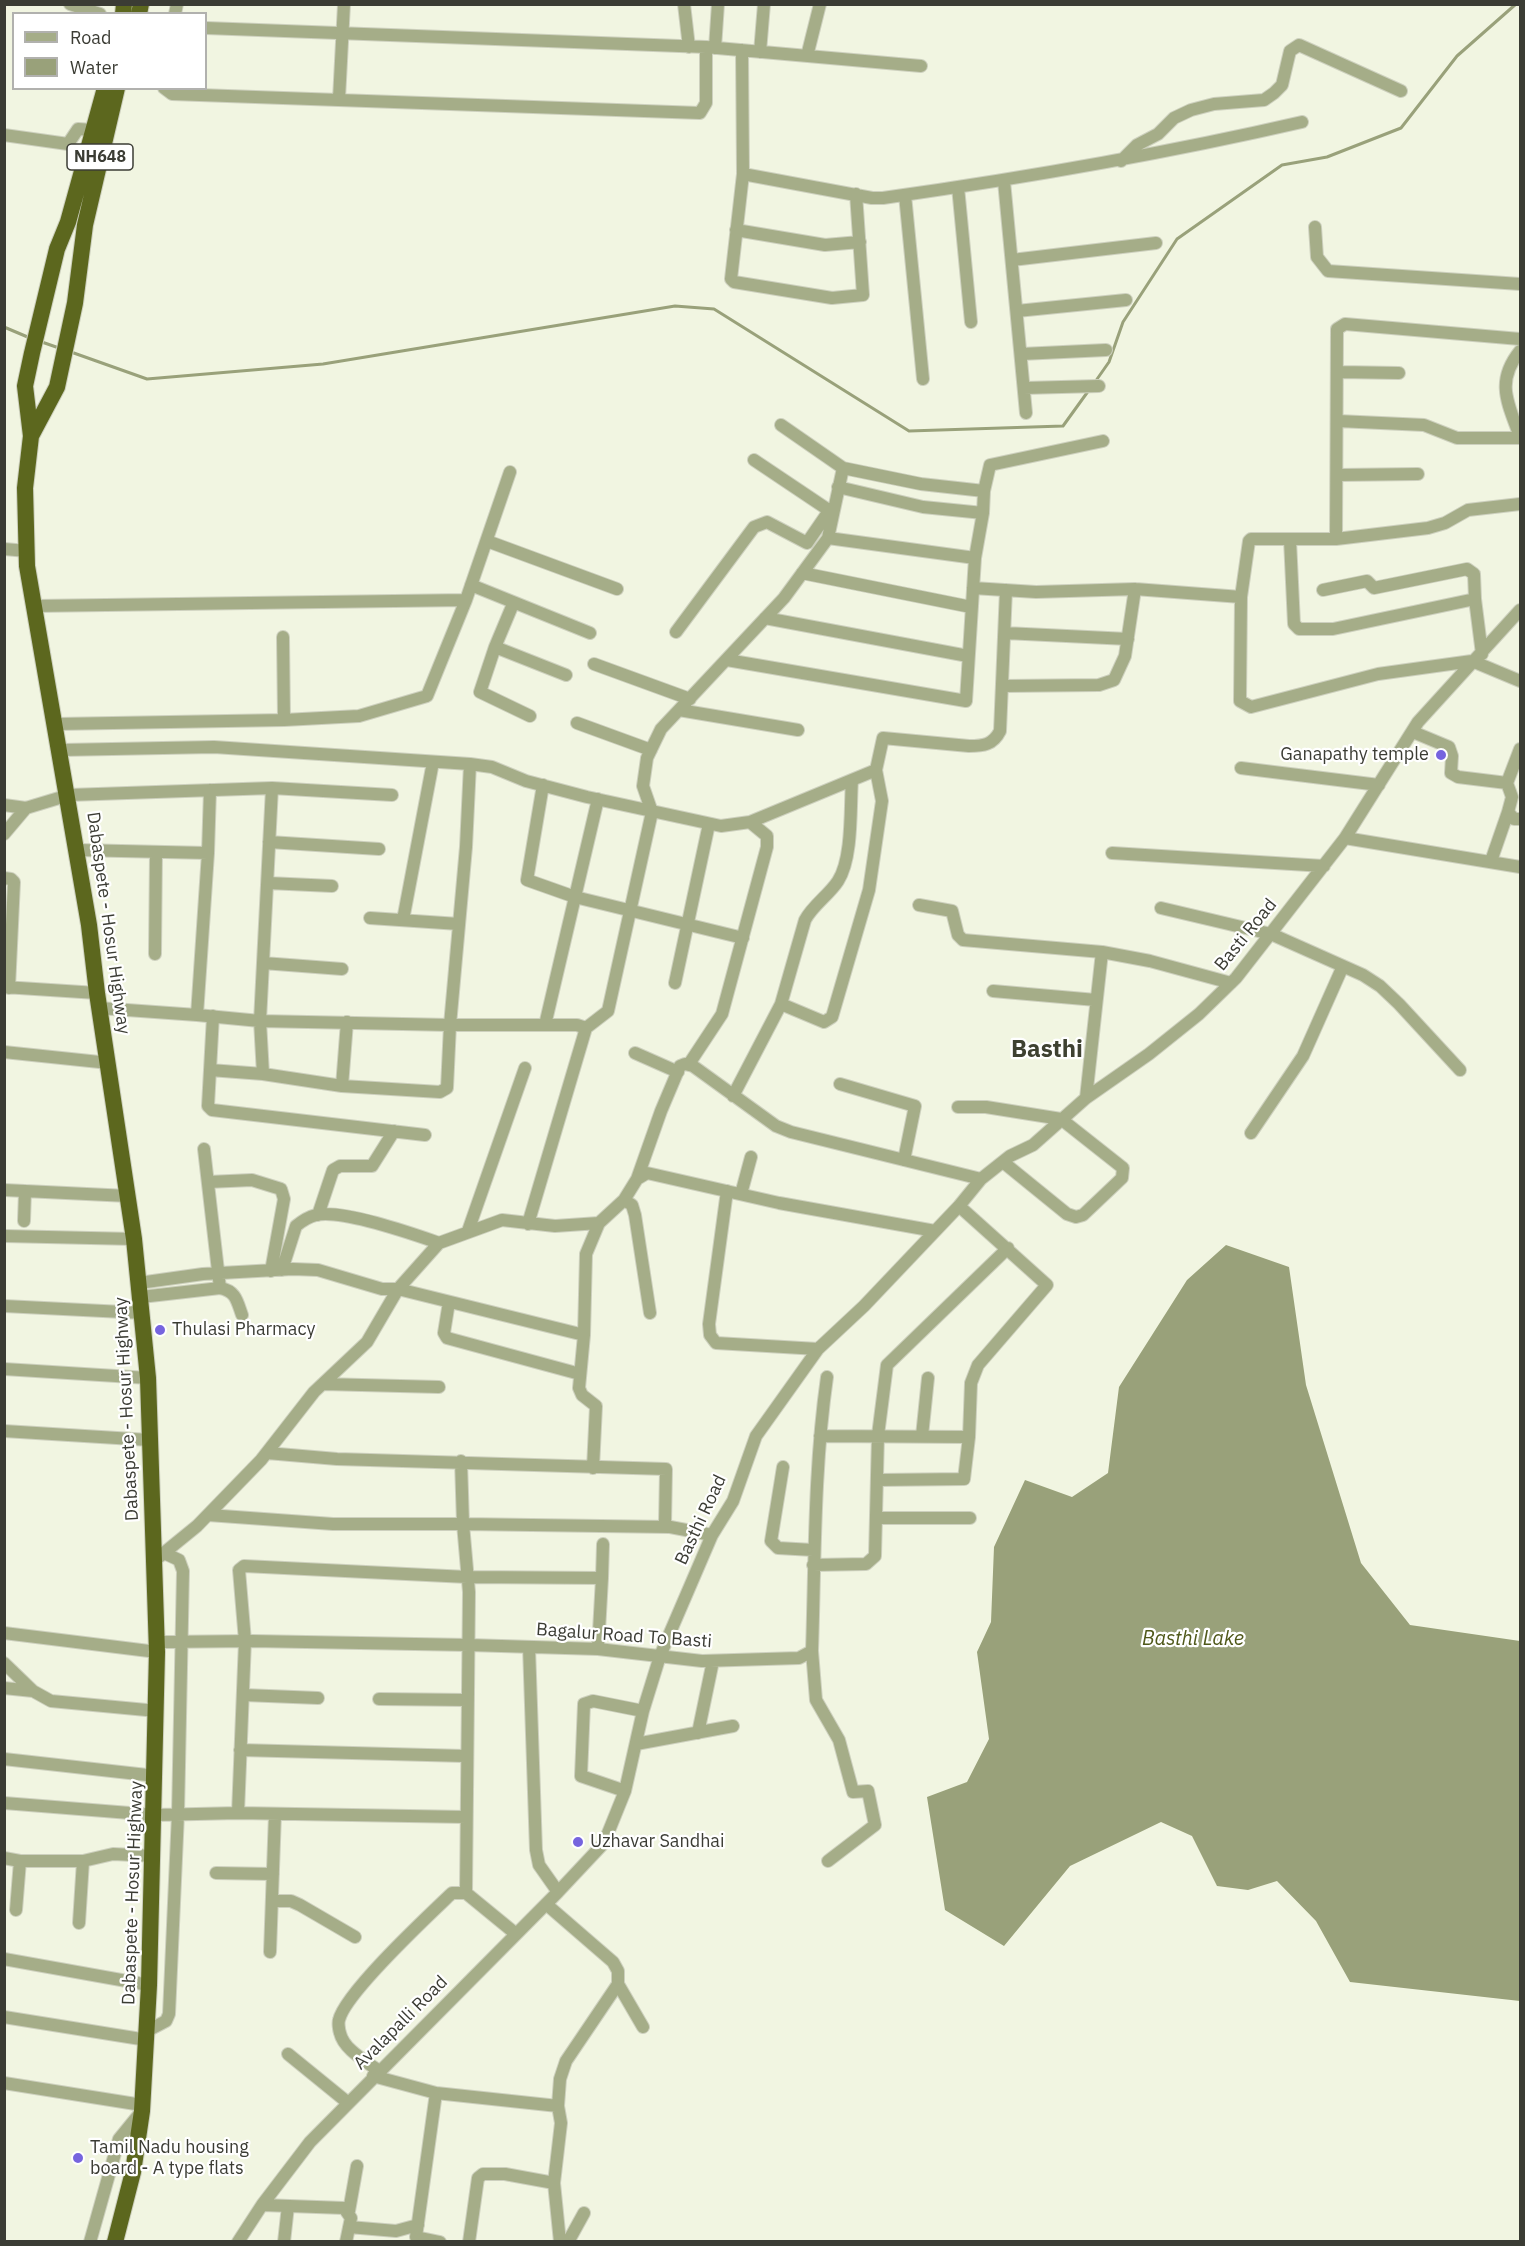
<!DOCTYPE html>
<html>
<head>
<meta charset="utf-8">
<style>
	body { margin:0 }
	#map { position:relative; width:1525px; height:2246px; overflow:hidden; background:#f1f5e1; font-family:"IBM Plex Sans",sans-serif }
	canvas { display:block }
	.frame { position:absolute; inset:0; border:6px solid #3b3c34; pointer-events:none }
	.legend { position:absolute; left:12px; top:12px; width:195px; height:78px; box-sizing:border-box; background:#fff; border:2px solid #b1b1ae; margin:0; padding:8px 10px; list-style:none; font-size:18px; color:#3b3c34 }
	.legend li { display:flex; align-items:center; gap:12px; height:30px }
	.legend b { width:30px; border:2px solid #b1b1ae }
</style>
</head>
<body>
<div id="map">
<canvas width="1525" height="2246"></canvas>
<div class="frame"></div>
<ul class="legend">
<li><b style="height:8px;background:#a5ad88"></b>Road</li>
<li><b style="height:16px;background:#99a17a"></b>Water</li>
</ul>
</div>
<script>
const c = document.querySelector('canvas').getContext('2d');
c.lineJoin = 'round';
function fillPath(path, color) {
  c.fillStyle = color;
  c.fill(path, 'evenodd');
}
function stroke(path, color, width, dash) {
  c.strokeStyle = color;
  c.lineWidth = width;
  c.lineCap = dash ? 'butt' : 'round';
  c.setLineDash(dash || []);
  c.stroke(path);
}
function label(font, color, halo, rows, align = 'center') {
  c.font = font + ' "IBM Plex Sans",sans-serif';
  c.lineWidth = 4.5;
  c.setLineDash([]);
  c.textBaseline = 'middle';
  c.strokeStyle = halo;
  c.fillStyle = color;
  for (const [text, x, y, turn = 0] of rows) {
    c.save();
    c.translate(x, y);
    c.rotate((+turn || 0) * Math.PI / 180);
    c.textAlign = isNaN(turn) ? turn : align;
    if (halo) c.strokeText(text, 0, 0);
    c.fillText(text, 0, 0);
    c.restore();
  }
}
fillPath(new Path2D(`
	M1226 1245 1289 1267 1306 1385 1361 1563 1410 1625 1520 1641V2001L1350 1982 1316 1921 1277 1881 1248 1890 1217 1886 1192 1836 1161 1822 1070 1866 1004 1946 945 1910 927 1797 967 1782 989 1739 977 1652 991 1622 994 1547 1025 1480 1072 1497 1108 1473 1119 1387 1187 1280Z`), '#99a17a');
stroke(new Path2D(`
	M4 327 30 338
	M39 341 59 348
	M71 352 147 379 323 364 675 306 714 309 909 431 1063 426 1089 390
	M1095 382 1109 362 1123 322 1177 239 1282 165 1327 157 1401 128 1457 56 1516 4`), '#99a17a', 3);
const minor = new Path2D(`
	M70 4 100 14
	M684 4 689 47
	M175 14 177 4
	M206 28 706 47 921 66
	M715 48 718 4
	M742 50 743 174 731 279 734 282 832 298 863 295 856 194
	M760 52 764 4
	M807 56 820 4
	M164 88 172 94 700 113 706 103V47
	M339 99 344 4
	M4 135 68 144 78 129 93 130
	M1121 161 1137 145 1158 134 1174 118 1191 110 1214 104 1264 100 1274 93 1282 85 1290 51 1299 45 1401 91
	M743 174 872 198H883C1024 178 1163 154 1302 122
	M1004 181 1026 413
	M958 187 971 322
	M905 195 923 379
	M1315 227 1317 257 1328 271 1520 284
	M736 230 825 245 860 242
	M1012 260 1156 243
	M1017 311 1126 300
	M1520 351C1495 382 1508 403 1520 437
	M1021 354 1106 350
	M1339 372 1399 373
	M1024 388 1099 386
	M1338 421 1424 425 1457 438H1520
	M781 425 843 468
	M754 460 833 513
	M1337 475 1418 474
	M838 487 923 507 983 513 984 491
	M828 538 975 558 983 513
	M1336 539 1337 329 1345 324 1520 339
	M1290 540 1294 624 1299 629H1333L1475 599 1482 654
	M487 541 617 589
	M4 549 27 551
	M802 573 971 607
	M471 585 590 633
	M973 588 1036 592 1135 589 1241 597 1240 701 1251 707 1378 674 1472 661 1520 681
	M1323 590 1367 581 1374 588 1467 569 1474 574 1475 599
	M1241 597 1249 541 1251 539H1336L1428 528 1445 523 1468 510 1520 504
	M513 604 495 647 480 692 530 716
	M34 606 466 600
	M765 618 968 656
	M676 632 754 527 767 522 807 543 829 511
	M1005 633 1128 639
	M283 637 284 720
	M495 647 566 675
	M727 660 966 701 975 558
	M594 664 690 699
	M1002 686 1099 685 1114 680 1125 656 1135 589
	M679 710 798 730
	M577 723 651 750
	M56 724 284 720 359 716 427 696 466 600 510 472
	M1413 732 1449 747 1452 756 1451 773 1458 777 1507 783 1512 797 1508 812 1514 819H1520
	M61 750 214 747 470 764 466 847 450 1025 260 1021 197 1015 208 853 78 850
	M470 764 492 767 526 781 587 797 721 826 750 822 876 770 883 738 969 746C983 746 993 745 1000 731L1006 590
	M1241 768 1379 785
	M1507 783 1520 749
	M543 785 527 880 575 897 743 938
	M272 788 392 795
	M4 805 26 808
	M4 834 26 808 69 795 272 788 260 1021 263 1074 342 1086 440 1092 447 1088 450 1025H577L586 1028
	M1345 838 1520 867
	M269 842 379 849
	M208 853 210 790
	M1112 853 1324 866
	M1491 861 1508 812
	M4 878 11 879 14 882 9 988
	M268 883 332 886
	M919 905 952 911 958 935 963 940 1102 952 1150 961 1231 983
	M1161 908 1271 934 1363 975 1380 986 1399 1004 1460 1070
	M370 918 459 924
	M403 920 433 762
	M155 954 156 852
	M263 963 342 969
	M675 983 709 824
	M4 987 97 993
	M993 991 1096 1000
	M781 1004 824 1022 832 1017 869 890 882 801 876 770
	M99 1008 197 1015
	M213 1016 208 1106 212 1110 425 1135
	M545 1025 598 799
	M4 1052 109 1063
	M635 1053 678 1072
	M689 1064 722 1014 767 847V836L750 822
	M210 1070 263 1074
	M840 1084 915 1106 904 1160
	M342 1086 347 1022
	M733 1096 781 1004 805 920C813 905 829 895 838 881 853 858 850 807 852 780
	M1086 1098 1102 952
	M958 1107H986L1061 1119 1123 1168 1122 1178 1083 1215 1076 1217 1067 1214 1003 1162
	M1251 1133 1303 1056 1343 966
	M204 1149 220 1288
	M637 1179 661 1111 680 1066 685 1064 693 1066 776 1126 791 1132 981 1179
	M208 1182 252 1180 281 1189 284 1199 271 1271
	M4 1190 128 1196
	M727 1191 709 1324 710 1335 716 1343 818 1349
	M741 1194 751 1157
	M624 1200 632 1205 635 1215 650 1313
	M318 1215 333 1170 340 1166H372L394 1131
	M24 1221 25 1191
	M528 1224 586 1028 608 1011 652 812 643 786 647 758 661 729 784 598 828 538 843 468 921 484 984 491 990 465 1103 441
	M468 1231 525 1068
	M4 1236 134 1239
	M282 1270 296 1226C302 1221 308 1217 316 1215 342 1209 413 1234 439 1243
	M139 1283 203 1274 293 1269 318 1270 382 1289H398L584 1335 586 1254 599 1223 624 1200 637 1179 647 1173 779 1203 935 1231
	M141 1297 220 1288C236 1291 237 1301 242 1315
	M449 1302 444 1333 447 1338 580 1374
	M4 1306 143 1313
	M584 1335 579 1388 582 1395 596 1406 593 1468
	M4 1369 148 1378
	M323 1384 439 1387
	M4 1431 149 1440
	M820 1436 969 1437 971 1383 978 1365 1047 1285 959 1206
	M922 1436 928 1378
	M267 1453 337 1459 666 1469 665 1526 712 1535
	M783 1467 771 1541 778 1548 813 1550
	M877 1480 964 1479 969 1437
	M208 1515 333 1524H463L461 1461
	M876 1518H970
	M154 1561 197 1526 261 1460 314 1392 367 1342 398 1289 439 1243 502 1220 555 1226 599 1223
	M813 1565 866 1564 875 1556 878 1435 887 1365 1008 1248
	M602 1578 603 1544
	M4 1633 157 1652
	M157 1642 252 1641 469 1645 598 1649 702 1661 799 1658 812 1651C815 1559 814 1468 827 1377
	M529 1647 536 1850 539 1865 558 1892
	M812 1651 816 1700 839 1740 853 1792 868 1791 875 1825 828 1861
	M4 1663 33 1691 51 1701 157 1711
	M4 1688 33 1691
	M244 1695 318 1698
	M379 1699 468 1700
	M698 1733 713 1661
	M636 1744 733 1726
	M240 1750 465 1756
	M4 1759 156 1776
	M625 1791 581 1776 584 1704 593 1701 643 1711
	M4 1803 155 1815 238 1813 466 1817
	M238 1813 245 1641 239 1570 244 1566 467 1577 602 1578 598 1649
	M4 1858 20 1861 16 1910
	M20 1861H83L113 1854 153 1856
	M216 1873 273 1874
	M272 1901H291L300 1905 355 1937
	M546 1904 613 1962 618 1971V1984L566 2061 560 2079 558 2106
	M79 1923 83 1861
	M516 1934 466 1893 469 1592 463 1524 670 1527
	M270 1952 275 1814
	M4 1959 149 1985
	M618 1984 643 2027
	M4 2017 147 2040
	M147 2031 166 2021 169 2014 178 1814 183 1571 179 1560 164 1553
	M288 2054 347 2102
	M379 2071C366 2061 344 2050 340 2033 339 2030 338 2023 339 2020 345 1993 429 1915 452 1893H466
	M373 2076 436 2093
	M4 2083 142 2105
	M262 2205 344 2208 351 2218 346 2242
	M349 2211 357 2166
	M349 2227 396 2231 418 2225
	M90 2242 119 2139 141 2112
	M238 2242 262 2205 310 2142 558 1892 604 1843 625 1791 643 1711 660 1656 712 1535 733 1501 756 1436 818 1349 864 1306 959 1206 981 1179 1010 1156 1033 1145 1086 1098 1149 1054 1199 1014 1236 978 1345 838 1418 722 1520 610
	M284 2242 288 2206
	M440 2242 416 2237 436 2093 558 2106 561 2123 554 2183
	M469 2242 478 2178 483 2174H505L554 2183 560 2242
	M568 2242 584 2213`);
const trunk = new Path2D(`
	M123 14 124 4
	M139 14 141 4
	M105 88 68 222 57 249 32 353 25 386 31 436 25 488 27 566 89 925 97 993 134 1239 148 1378 157 1652 149 1985 142 2111 133 2172 115 2242
	M31 436 57 387 75 303 85 225 117 88`);
stroke(minor, '#cdd0be', 14);
stroke(trunk, '#cdd0be', 18);
stroke(minor, '#a5ad88', 12);
stroke(trunk, '#5c671e', 16);
for (const [x, y, r, color] of [
	[1441,755,6,"#7664de"],
	[160,1330,6,"#7664de"],
	[578,1842,6,"#7664de"],
	[78,2158,6,"#7664de"]
]) {
  const dot = new Path2D();
  dot.arc(x, y, r, 0, 2 * Math.PI);
  c.fillStyle = color;
  c.fill(dot);
  stroke(dot, '#fff', 2);
}
for (const [x, y, w] of [
	[100,157,66]
]) {
  const box = new Path2D();
  box.roundRect(x - w / 2, y - 13, w, 26, 4.5);
  c.fillStyle = '#fff';
  c.fill(box);
  stroke(box, '#3b3c34', 1.5);
}
label('bold 16px', '#3b3c34', null, [
	["NH648",100,157]
]);
label('18px', '#3b3c34', '#fff', [
	["Ganapathy temple",1429,755,"right"],
	["Thulasi Pharmacy",172,1330],
	["Uzhavar Sandhai",590,1842],
	["Tamil Nadu housing",90,2148],
	["board - A type flats",90,2169]
], 'left');
label('18px', '#3b3c34', '#fff', [
	["Dabaspete - Hosur Highway",108,923,82],
	["Basti Road",1246,935,-51],
	["Dabaspete - Hosur Highway",127,1409,-93],
	["Basthi Road",701,1520,-65],
	["Bagalur Road To Basti",624,1636,4],
	["Dabaspete - Hosur Highway",133,1893,-88],
	["Avalapalli Road",401,2023,-45]
]);
label('italic 20px', '#4f5819', '#fff', [
	["Basthi Lake",1193,1639]
]);
label('bold 24px', '#3e4131', '#fff', [
	["Basthi",1047,1050]
]);
</script>
</body>
</html>
